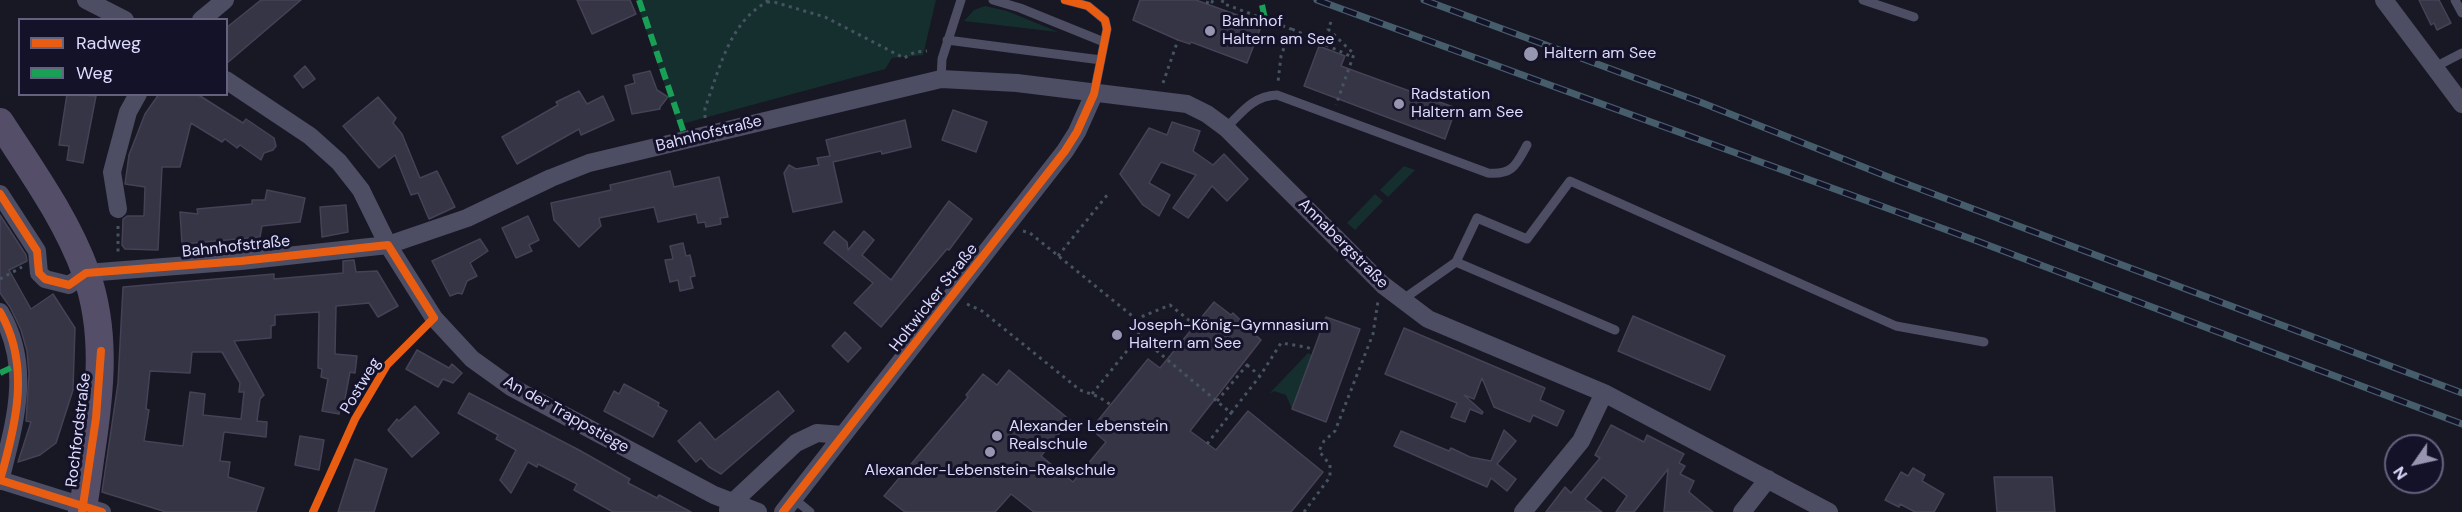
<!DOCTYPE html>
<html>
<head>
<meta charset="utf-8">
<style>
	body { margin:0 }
	#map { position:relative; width:2462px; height:512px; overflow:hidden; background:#181724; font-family:"DM Sans",sans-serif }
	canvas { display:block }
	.legend { position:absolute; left:18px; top:18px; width:210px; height:78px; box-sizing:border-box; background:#141229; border:2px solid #64627e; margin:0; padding:8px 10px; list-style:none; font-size:18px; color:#dcdbfd }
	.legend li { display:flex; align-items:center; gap:12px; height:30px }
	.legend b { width:30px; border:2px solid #64627e }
	.north { position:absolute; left:2384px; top:434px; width:60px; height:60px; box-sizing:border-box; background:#141229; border:2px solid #64627e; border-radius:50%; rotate:236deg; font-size:16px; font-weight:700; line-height:24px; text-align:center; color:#dcdbfd }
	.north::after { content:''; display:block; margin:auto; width:21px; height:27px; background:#9796b1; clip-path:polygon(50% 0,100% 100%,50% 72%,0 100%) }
</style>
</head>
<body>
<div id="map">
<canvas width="2462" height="512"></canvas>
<ul class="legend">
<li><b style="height:8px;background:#e95d12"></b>Radweg</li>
<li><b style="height:8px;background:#1a9f57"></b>Weg</li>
</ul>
<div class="north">N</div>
</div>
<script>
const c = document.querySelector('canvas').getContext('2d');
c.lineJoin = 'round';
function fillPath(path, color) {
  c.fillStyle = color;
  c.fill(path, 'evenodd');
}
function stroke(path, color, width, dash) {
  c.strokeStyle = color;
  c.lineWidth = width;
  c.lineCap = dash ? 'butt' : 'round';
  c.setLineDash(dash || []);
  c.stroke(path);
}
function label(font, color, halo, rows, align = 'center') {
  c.font = font + ' "DM Sans",sans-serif';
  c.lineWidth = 6;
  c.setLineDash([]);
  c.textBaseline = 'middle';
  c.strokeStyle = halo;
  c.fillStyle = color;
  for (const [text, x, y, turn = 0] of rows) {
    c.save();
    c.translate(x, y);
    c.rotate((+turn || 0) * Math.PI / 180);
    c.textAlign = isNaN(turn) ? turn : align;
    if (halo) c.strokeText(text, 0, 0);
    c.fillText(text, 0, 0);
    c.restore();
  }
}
fillPath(new Path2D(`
	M636 0H936L923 55 892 58 885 69 678 125Z
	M985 6 1007 11 1058 32 964 21 974 10Z
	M1404 166 1415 170 1388 197 1380 190Z
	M1375 194 1383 201 1355 230 1347 223Z
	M1308 353 1312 355 1292 409 1286 395 1274 391 1269 394Z`), '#152f2e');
const building = new Path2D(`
	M261 0H301L226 64V28Z
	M577 0H630L636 14 592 34Z
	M1140 0H1196L1262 24 1247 63 1191 42 1190 44 1178 40 1133 20Z
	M2419 0H2439L2451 23 2437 30 2434 23 2431 25Z
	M1319 46 1345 56 1341 66 1456 108 1445 139 1304 86Z
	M305 66 315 79 303 88 294 76Z
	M650 71 657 90 668 97 660 107V109L632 114 625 86 635 83 633 75Z
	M579 91 587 104 603 96 614 120 581 135 579 129 517 164 502 137 558 105 556 102Z
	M67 94 96 96 83 163 67 160 69 146 59 145Z
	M159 94H197L243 123 246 119 274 138 276 146 273 150 264 153 261 160 240 145 237 148 225 139 222 142 191 123 180 167H162L158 250 125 249 122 245 123 219 127 216H144L145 187 125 184 129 155 145 114Z
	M378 97 396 118 393 123 402 134 420 178 437 171 455 207 429 219 418 193 411 195 395 155 379 168 343 126Z
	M953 110 987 122 976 152 942 140Z
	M905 120 911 147 882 154 881 151 833 162 842 202 793 212 784 173 789 165 796 169 819 165 817 158 830 156 826 140Z
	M1172 122 1200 131 1193 151 1213 165 1224 154 1248 179 1227 201 1212 186 1188 218 1173 208 1196 175 1161 162 1149 183 1170 195 1159 216 1143 205 1120 174 1149 128 1167 135Z
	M670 171 674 187 719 177 728 217 720 218 721 224 706 227 705 222 698 223 696 214 658 222 654 207 599 218 601 226 579 247 554 220 551 203 611 190 610 185Z
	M267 190 305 198 300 222 262 226 260 237 182 244 180 212 198 214 197 209 252 204V200H265Z
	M949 201 972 219 949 250 947 249 881 327 854 303 873 283 824 243 834 231 847 242 848 250 864 231 874 240 862 255 891 280Z
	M346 205 348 232 322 237 320 207Z
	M0 215 26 255 27 261 9 270 31 309 53 294 75 328 73 390 56 443 40 455 18 462 31 422 26 421 29 374 27 351 21 330 10 307 0 293Z
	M528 216 539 240 529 245 532 251 516 258 502 228Z
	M480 239 488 251 470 263 477 276 467 281 462 294 458 293 450 296 432 261Z
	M683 243 686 256 690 255 695 276 690 277 693 288 680 291 678 280 670 282 665 260 673 259 670 246Z
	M354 260 356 272 377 271 398 306 378 317 369 303 336 306 335 354 357 356 355 373 350 372 344 404H341L339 414 322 411 328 379 321 377 322 369 318 368 319 312 275 315V325L271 326V338L234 341 264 395 260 399 257 421 267 422 266 437 224 432 220 461 230 462 228 477 264 488 256 512H166L102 492 118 383 123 287 274 274V279L343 273V261ZM192 352H222L240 383 239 392H244L241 419 203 415 205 394 190 392 183 446 144 441 149 410 146 409 150 371 190 373Z
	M1214 302 1231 315 1233 313 1261 340 1190 431 1216 450 1248 411 1323 472 1291 512H1034L1011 494 995 512H905L884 496 968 397 966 395 983 374 997 385 1009 370 1070 420 1041 456 1073 482 1106 442 1091 429 1148 359 1160 368Z
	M1633 316 1725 356 1710 390 1618 351Z
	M1326 317 1360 329 1326 422 1292 409Z
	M1404 328 1545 388 1540 400 1564 411 1557 426 1533 415 1530 422 1494 407 1482 378 1474 399 1464 395 1483 412 1482 414 1470 409 1465 422 1451 417 1457 403 1385 374Z
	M845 332 861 348 848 362 832 346Z
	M417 350 449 368 452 364 462 373 453 383 443 379 438 387 406 369Z
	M624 384 659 403 658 406 667 411 653 437 604 411 614 391 619 394Z
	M778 391 794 411 721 474 709 467 701 458 696 462 678 441 700 422 715 440Z
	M469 393 579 450 630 479 628 483 657 498 659 495 691 512H613L574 490 577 484 538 464 537 467 528 462 511 493 500 480 516 450 496 439 498 435 458 413Z
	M415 406 439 433 412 457 388 430 397 419 399 421Z
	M1611 425 1644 442 1647 435 1684 454 1679 463 1685 466 1680 474 1694 481 1689 492 1713 512H1664L1668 469 1634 512H1616L1627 496 1603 477 1585 499 1602 512H1546L1565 487 1571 493 1600 458 1595 455Z
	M1504 430 1516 441 1497 464 1516 479 1507 491 1491 478 1487 487 1394 446 1401 431 1449 451 1451 448 1470 457 1491 461Z
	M300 436 324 440 319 470 295 465Z
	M355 459 387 469 374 512H338Z
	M1913 468 1925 475 1922 481 1944 494 1934 512H1915L1900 504 1899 507 1885 500 1901 472 1908 476Z
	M1994 477H2052L2055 512H1997Z`);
fillPath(building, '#363545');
stroke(building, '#454256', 1.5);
stroke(new Path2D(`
	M1223 0 1222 3 1291 29 1281 56 1278 82
	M767 2H774L825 17 904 58 915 52 927 51
	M1207 4 1208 0 1212 2 1213 0
	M1331 22 1328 29 1354 54 1336 105
	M1277 24 1282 12
	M1292 29 1352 57
	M1163 83 1178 40
	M705 118V108C719 71 729 22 767 2V0
	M118 226V255
	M1023 231 1030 233 1136 319 1170 305 1195 325
	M1058 256 1108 194
	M0 279 22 267
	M967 304 982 311 1080 390 1099 397 1111 405
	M1139 336 1231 413 1260 376 1281 343 1306 347 1314 350
	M1247 365 1259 375
	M1092 394 1139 336 1136 320
	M1217 401 1247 365 1243 362
	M1207 444 1231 413
	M313 512 355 419 387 365 422 330
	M1304 512 1330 477V465L1319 451 1324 441 1335 431 1373 334 1378 301`), '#465360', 3, [3, 4.5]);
stroke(new Path2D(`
	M993 0 1020 8 1104 42
	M1065 0 1088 6 1105 20 1107 29 1094 94
	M1863 0 1914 17
	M2455 0 2462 13
	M947 40 1101 60
	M2435 67 2462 53
	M941 79 942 59 961 0
	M1226 128C1242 112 1253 96 1277 95L1488 173C1513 175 1516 165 1527 145
	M1456 262 1615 330
	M1402 300 1456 262 1477 218 1527 239 1570 181 1896 326 1984 342
	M794 499 810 512`), '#4d4d64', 9);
stroke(new Path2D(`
	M86 0 125 20
	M2384 0 2462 104
	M201 20 225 0
	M226 80 310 136 339 162 361 190 388 245 434 318 472 359 511 387 714 495 758 512
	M0 194 37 251 39 273 45 279 69 285 86 273 241 261 388 245 467 218 551 178 589 163 941 79 1017 83 1187 104 1207 114 1226 128 1383 285 1428 319 1604 393 1829 512
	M118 209 112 172 128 112 138 94
	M0 312C33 367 14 425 0 481
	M0 480 102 512
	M728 510 733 502 796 443 817 433 843 435
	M783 512 1065 151 1077 132 1094 94
	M1523 512 1581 441 1604 393
	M1742 512 1768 479`), '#4d4d64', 18);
stroke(new Path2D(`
	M0 122C31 170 66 218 86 273 107 332 100 393 91 453 88 473 86 493 82 512`), '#544e68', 28);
const rail = new Path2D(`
	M1317 0 1977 241 2462 424
	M1424 0 1700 102 1891 178 2462 393`);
stroke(rail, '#465d6b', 7);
stroke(rail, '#141229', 4.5, [14]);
stroke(new Path2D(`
	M639 0 686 139
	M1262 5 1265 19
	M0 373 17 365`), '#1a9f57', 6, [12, 6]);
stroke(new Path2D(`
	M0 194 37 251 39 273 45 279 69 285 86 273 241 261 388 245 434 318 387 365 355 419 313 512
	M0 312C31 365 16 425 0 480L102 512
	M82 512 96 418 101 351
	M783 512 1065 151 1077 132 1094 94 1107 29 1105 20 1088 6 1065 0`), '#e95d12', 8);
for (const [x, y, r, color] of [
	[1210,31,6,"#9796b1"],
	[1531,54,8,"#9796b1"],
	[1399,104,6,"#9796b1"],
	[1117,335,6,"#9796b1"],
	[997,436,6,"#9796b1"],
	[990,452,6,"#9796b1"]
]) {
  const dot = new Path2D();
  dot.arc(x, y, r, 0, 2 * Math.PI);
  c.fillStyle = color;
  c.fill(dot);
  stroke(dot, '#141229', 2);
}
label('16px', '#dcdbfd', '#141229', [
	["Bahnhof",1222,22],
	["Haltern am See",1222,40],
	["Haltern am See",1544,54],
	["Radstation",1411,95],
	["Haltern am See",1411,113],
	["Joseph-König-Gymnasium",1129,326],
	["Haltern am See",1129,344],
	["Alexander Lebenstein",1009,427],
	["Realschule",1009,445],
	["Alexander-Lebenstein-Realschule",990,471,"center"]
], 'left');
label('16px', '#dcdbfd', '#141229', [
	["Bahnhofstraße",709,134,-14],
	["Annabergstraße",1343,244,45],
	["Bahnhofstraße",236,247,-6],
	["Holtwicker Straße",934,298,-52],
	["Postweg",361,386,-59],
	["An der Trappstiege",566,415,29],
	["Rochfordstraße",79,430,-83]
]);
</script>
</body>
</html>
